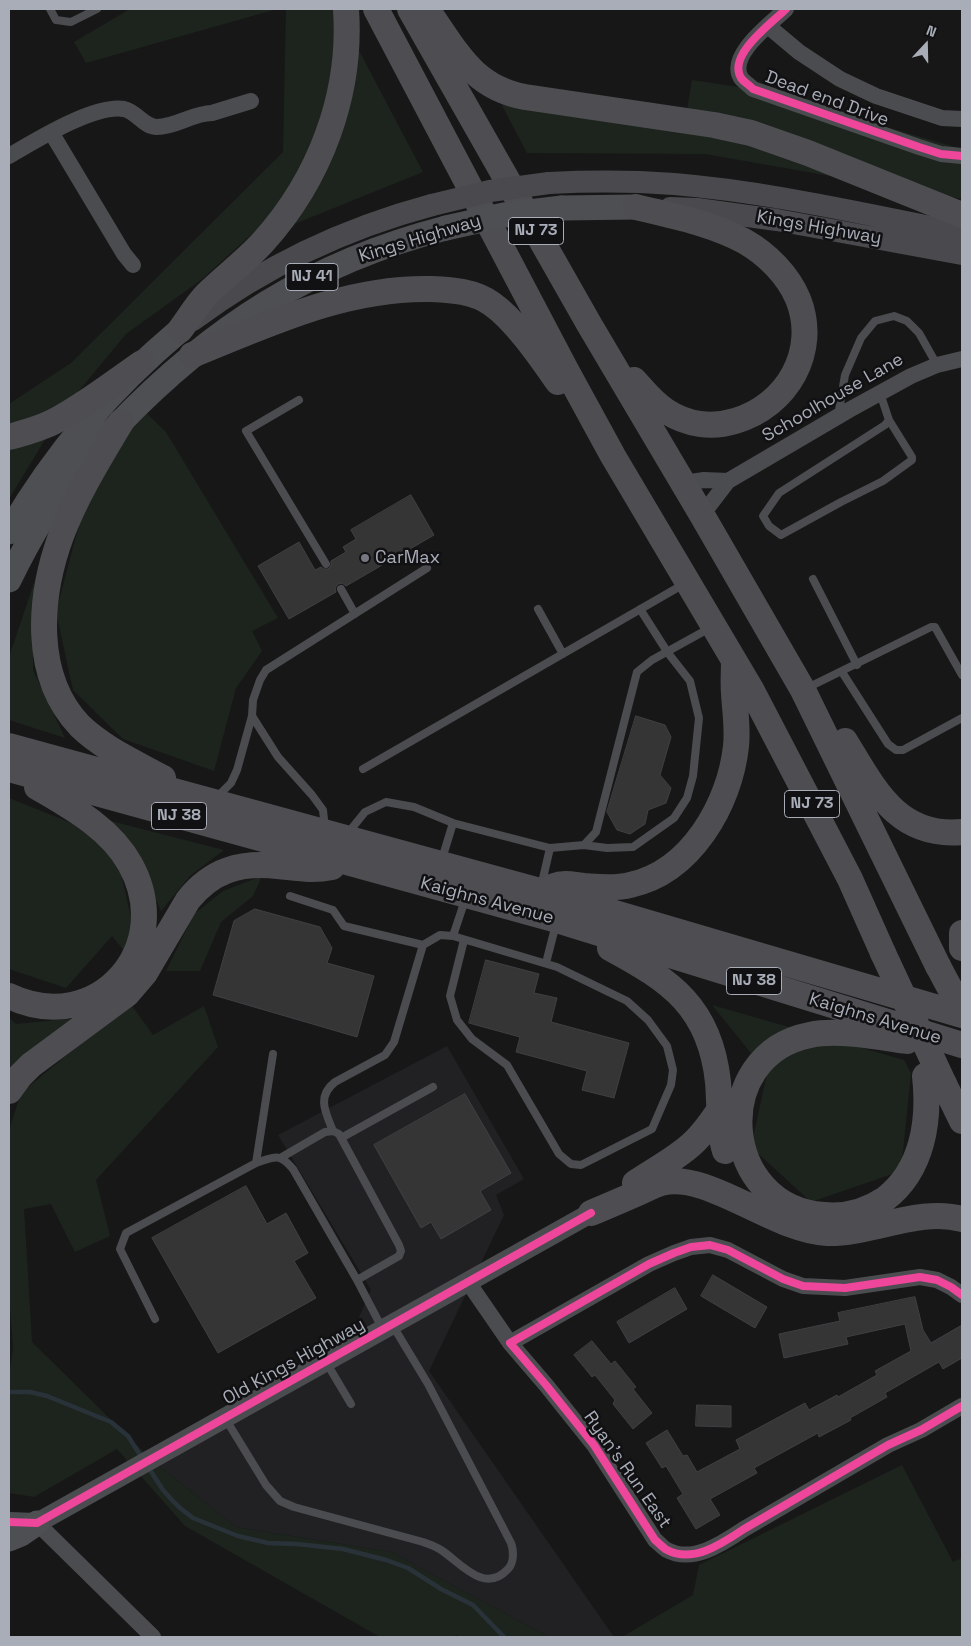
<!DOCTYPE html>
<html>
<head>
<meta charset="utf-8">
<style>
	body { margin:0 }
	#map { position:relative; width:971px; height:1646px; overflow:hidden; background:#171717; font-family:"Space Grotesk",sans-serif }
	canvas { display:block }
	.frame { position:absolute; inset:0; border:10px solid #a8adb8; pointer-events:none }
	.north { position:absolute; left:901px; top:20px; width:50px; height:50px; -webkit-text-stroke:4px #111113; paint-order:stroke; rotate:21deg; font-size:14px; font-weight:700; line-height:20px; text-align:center; color:#a8adb8 }
	.north::after { content:''; display:block; margin:auto; width:18px; height:22px; background:#a8adb8; clip-path:polygon(50% 0,100% 100%,50% 72%,0 100%) }
</style>
</head>
<body>
<div id="map">
<canvas width="971" height="1646"></canvas>
<div class="frame"></div>
<div class="north">N</div>
</div>
<script>
const c = document.querySelector('canvas').getContext('2d');
c.lineJoin = 'round';
function fillPath(path, color) {
  c.fillStyle = color;
  c.fill(path, 'evenodd');
}
function stroke(path, color, width, dash) {
  c.strokeStyle = color;
  c.lineWidth = width;
  c.lineCap = dash ? 'butt' : 'round';
  c.setLineDash(dash || []);
  c.stroke(path);
}
function label(font, color, halo, rows, align = 'center') {
  c.font = font + ' "Space Grotesk",sans-serif';
  c.lineWidth = 5;
  c.setLineDash([]);
  c.textBaseline = 'middle';
  c.strokeStyle = halo;
  c.fillStyle = color;
  for (const [text, x, y, turn = 0] of rows) {
    c.save();
    c.translate(x, y);
    c.rotate((+turn || 0) * Math.PI / 180);
    c.textAlign = isNaN(turn) ? turn : align;
    if (halo) c.strokeText(text, 0, 0);
    c.fillText(text, 0, 0);
    c.restore();
  }
}
fillPath(new Path2D(`
	M447 1046 524 1179 496 1195 504 1215 429 1371 614 1637H549L391 1552 236 1527 155 1463 342 1356 371 1290 278 1135Z`), '#212123');
fillPath(new Path2D(`
	M130 9H277L86 63 74 42Z
	M286 9H337L423 172 292 225 271 217 201 280 126 334 73 398 51 417 9 427V404L71 363 283 152Z
	M692 80 759 90 962 149V199L705 154 527 153 497 96 685 122Z
	M141 408 166 432 278 618 252 631 262 651 236 688 214 771 123 739 73 690 56 612 88 491Z
	M46 438 9 499V447Z
	M35 580 33 670 65 738 9 720V657Z
	M9 798 79 826 119 864 131 918 126 953 112 936 66 988 9 969Z
	M111 821 224 850 190 876 161 911 132 843Z
	M262 876 253 896 221 922 200 971H166L194 914 223 891Z
	M130 1003 153 1035 204 1006 218 1047 96 1180 110 1236 75 1252 51 1204 24 1209 32 1342 155 1463 236 1527 391 1552 549 1637H459L457 1635 451 1637H380L185 1526 117 1449 34 1497 9 1493V1375L13 1348 9 1295V1130L21 1093Z
	M712 1005 904 1060 911 1073 901 1171 811 1202 751 1147 767 1073Z
	M89 1017 9 1073V1018L16 1024Z
	M902 1465 953 1562 962 1558V1637H622L693 1595 699 1565Z`), '#1d241e');
stroke(new Path2D(`
	M9 1392H30L47 1396 111 1422 128 1436 142 1458
	M148 1467 163 1490 172 1500 180 1508 193 1518 238 1536 268 1543 297 1544 343 1549 386 1560 408 1568 441 1589 473 1605 504 1637`), '#2a3239', 4.5);
const building = new Path2D(`
	M411 495 434 535 346 586 342 583 338 584 335 588 336 592 289 619 258 566 299 542 315 570 321 567 324 569H328L331 566V561L346 552 343 547 356 539 351 530Z
	M636 716 665 725 671 737 660 775 671 788 666 803 648 810 645 824 630 834 617 830 607 812Z
	M255 909 320 927 332 948 327 963 374 976 357 1037 213 995 234 921Z
	M486 960 539 974 534 993 557 998 551 1022 629 1043 614 1098 582 1090 587 1071 516 1052 520 1037 469 1023Z
	M465 1094 511 1173 480 1191 491 1210 441 1239 431 1222 421 1228 374 1145Z
	M246 1186 267 1224 286 1213 308 1253 294 1261 316 1298 218 1353 152 1238Z
	M713 1275 767 1307 755 1328 701 1296Z
	M675 1288 687 1309 629 1343 617 1322Z
	M915 1297 923 1330 931 1343 962 1325V1358L943 1369 939 1362 885 1393 887 1397 850 1418 851 1420 819 1437 818 1433 754 1468 757 1473 710 1499 720 1515 696 1529 677 1498 683 1494 666 1466 662 1468 646 1443 667 1430 683 1456 687 1455 697 1472 740 1449 736 1440 805 1403 809 1410 837 1395 838 1397 877 1375 875 1371 911 1351 905 1324 846 1337 848 1344 784 1358 779 1334 840 1321 838 1313Z
	M592 1341 611 1364 615 1361 636 1387 633 1389 652 1413 633 1429 613 1404 615 1400 595 1375 592 1377 574 1355Z
	M697 1405 731 1406V1427L696 1426Z`);
fillPath(building, '#353536');
stroke(building, '#3f4043', 1);
stroke(new Path2D(`
	M50 9 56 20 71 22 97 9
	M880 393 889 420 885 425 779 493 763 516 769 526 781 535 841 502 883 481 912 460V457L889 420
	M299 400 246 431 326 564
	M838 416 845 375 861 338 875 321 894 316 907 321 919 333 937 365
	M813 579 857 665
	M341 589 355 614
	M538 609 563 654
	M842 672 888 744 896 750H903L962 718
	M807 688 931 627H935L962 675
	M252 716 278 757 312 795 323 810 325 829
	M363 769 684 584
	M217 797 231 783 237 770 252 716 253 700 260 680 266 670 427 568
	M348 833 365 812 386 802 414 807 453 823
	M584 845 607 848 633 847 674 818 687 798 693 776 699 718 690 681 668 653 640 609
	M442 859 453 823 550 848
	M541 887 550 848 584 845 596 832 637 672 652 660 710 628
	M290 896 333 910 344 926 423 945
	M453 936 465 900
	M546 963 556 924
	M333 1131C326 1113 316 1097 335 1082L385 1055 394 1042 423 945 440 935 453 936 557 967 627 1001 648 1020 667 1046 673 1070 671 1085 652 1129 581 1165 571 1164 559 1154 507 1065 472 1039 457 1020 450 996 464 940
	M341 1138 433 1087
	M282 1157 325 1132 333 1131 339 1134 399 1245 401 1251 399 1256 357 1280
	M256 1163 273 1054
	M155 1319 120 1249 126 1233 256 1163C274 1157 279 1152 293 1169L357 1280 382 1328
	M326 1362 351 1404
	M225 1418 266 1485 280 1501 294 1507 423 1542C429 1544 435 1546 441 1550 460 1562 484 1595 508 1569 514 1563 514 1551 511 1543L428 1384 393 1326`), '#4b4c50', 8);
stroke(new Path2D(`
	M786 9C772 23 727 55 741 78 744 82 749 85 753 89L919 147 941 154 962 156
	M768 26 799 52 840 79 876 96 942 118 962 119
	M51 132 124 254 133 265
	M9 156C35 141 94 104 124 109 137 112 144 127 157 127 176 127 193 113 212 113L251 101
	M684 483 704 480 728 481
	M702 515 728 481 849 410 911 376 937 365 962 359
	M468 1282 510 1343
	M962 1295 951 1287 937 1280 920 1277 845 1288 803 1286 783 1279 728 1250 710 1245 691 1247 674 1253 649 1264 510 1343 546 1385 594 1445 655 1540C659 1543 663 1548 667 1550 693 1564 723 1543 744 1529L888 1445 921 1430 962 1406
	M37 1523 153 1637`), '#4b4c50', 16);
stroke(new Path2D(`
	M9 1522 37 1523 591 1213`), '#4b4c50', 20);
stroke(new Path2D(`
	M549 183C590 181 632 181 674 184 771 192 867 215 962 233
	M670 208 697 209 777 220 962 254
	M193 320C265 266 346 228 432 205`), '#4a4a4e', 22);
stroke(new Path2D(`
	M562 208 636 207
	M9 532C56 452 109 390 180 330
	M9 580C28 541 51 501 78 467 90 453 104 440 117 426 212 327 313 262 446 228
	M9 1539 21 1534 37 1523`), '#4d4f52', 25);
stroke(new Path2D(`
	M376 9 566 370 613 456 751 689 850 879 883 953
	M410 9 589 324 702 515 803 690 938 966
	M433 18C459 56 476 88 525 97L714 125 751 133 808 153 962 215
	M180 330C189 318 197 304 207 294 225 276 246 261 263 242 320 179 352 94 346 9
	M192 355C269 324 346 287 431 289 452 290 474 291 492 304 516 321 541 358 558 382
	M634 380C644 391 653 403 666 411 687 425 712 428 735 421 787 406 819 351 798 299 788 275 767 254 744 241 711 223 672 216 636 207
	M121 422C99 459 76 496 61 536 39 596 32 676 80 726 104 749 134 762 163 778
	M9 437C24 433 39 429 53 422 84 406 113 383 142 363
	M845 741C874 788 897 838 962 832
	M9 746 540 891 962 1015
	M9 769 557 920 962 1045
	M554 886C564 882 574 885 584 886 599 887 615 889 630 885 691 872 730 804 736 746 738 728 735 711 734 693 733 683 734 672 734 662
	M962 933V948
	M610 948C671 981 710 1007 718 1082 720 1104 718 1129 725 1151
	M9 996C97 1038 177 948 130 864 110 828 71 807 37 787
	M907 1041C879 1037 838 1029 810 1035 708 1055 720 1208 824 1215 845 1217 867 1211 885 1199 923 1170 930 1120 925 1076
	M944 1084 962 1121
	M9 1091 20 1076 31 1065 127 994 145 973 188 900C212 870 240 862 278 866 298 868 312 871 332 867
	M635 1183C654 1170 676 1159 693 1143 704 1133 712 1121 720 1109
	M591 1213C608 1206 624 1199 640 1192 647 1189 654 1185 661 1183 707 1170 774 1231 827 1233 871 1234 920 1207 962 1219`), '#4e4e52', 26);
stroke(new Path2D(`
	M432 205 490 191 549 183`), '#4a4a4e', 22);
stroke(new Path2D(`
	M446 228 504 215 562 208`), '#4d4f52', 25);
stroke(new Path2D(`
	M883 953 944 1084
	M938 966 962 1011`), '#4e4e52', 26);
stroke(new Path2D(`
	M786 9C772 23 727 55 741 78 744 82 749 85 753 89L919 147 941 154 962 156
	M962 1295 951 1287 937 1280 920 1277 845 1288 803 1286 783 1279 728 1250 710 1245 691 1247 674 1253 649 1264 510 1343 546 1385 594 1445 655 1540C659 1543 663 1548 667 1550 693 1564 723 1543 744 1529L888 1445 921 1430 962 1406
	M9 1522 37 1523 591 1213`), '#ed469a', 8);
for (const [x, y, r, color] of [
	[365,558,5,"#757880"]
]) {
  const dot = new Path2D();
  dot.arc(x, y, r, 0, 2 * Math.PI);
  c.fillStyle = color;
  c.fill(dot);
  stroke(dot, '#111113', 2);
}
for (const [x, y, w] of [
	[536,231,55],
	[312,277,52],
	[812,804,55],
	[179,816,55],
	[754,981,55]
]) {
  const box = new Path2D();
  box.roundRect(x - w / 2, y - 13.5, w, 27, 4);
  c.fillStyle = '#111113';
  c.fill(box);
  stroke(box, '#a8adb8', 1);
}
label('bold 16px', '#a8adb8', null, [
	["NJ 73",536,231],
	["NJ 41",312,277],
	["NJ 73",812,804],
	["NJ 38",179,816],
	["NJ 38",754,981]
]);
label('18px', '#a8adb8', '#111113', [
	["Dead end Drive",827,99,20],
	["Kings Highway",819,228,10],
	["Kings Highway",420,239,-17],
	["Schoolhouse Lane",833,398,-30],
	["Kaighns Avenue",487,901,15],
	["Kaighns Avenue",875,1019,17],
	["Old Kings Highway",294,1362,-29],
	["Ryan's Run East",627,1470,55]
]);
label('18px', '#a8adb8', '#111113', [
	["CarMax",375,558]
], 'left');
</script>
</body>
</html>
